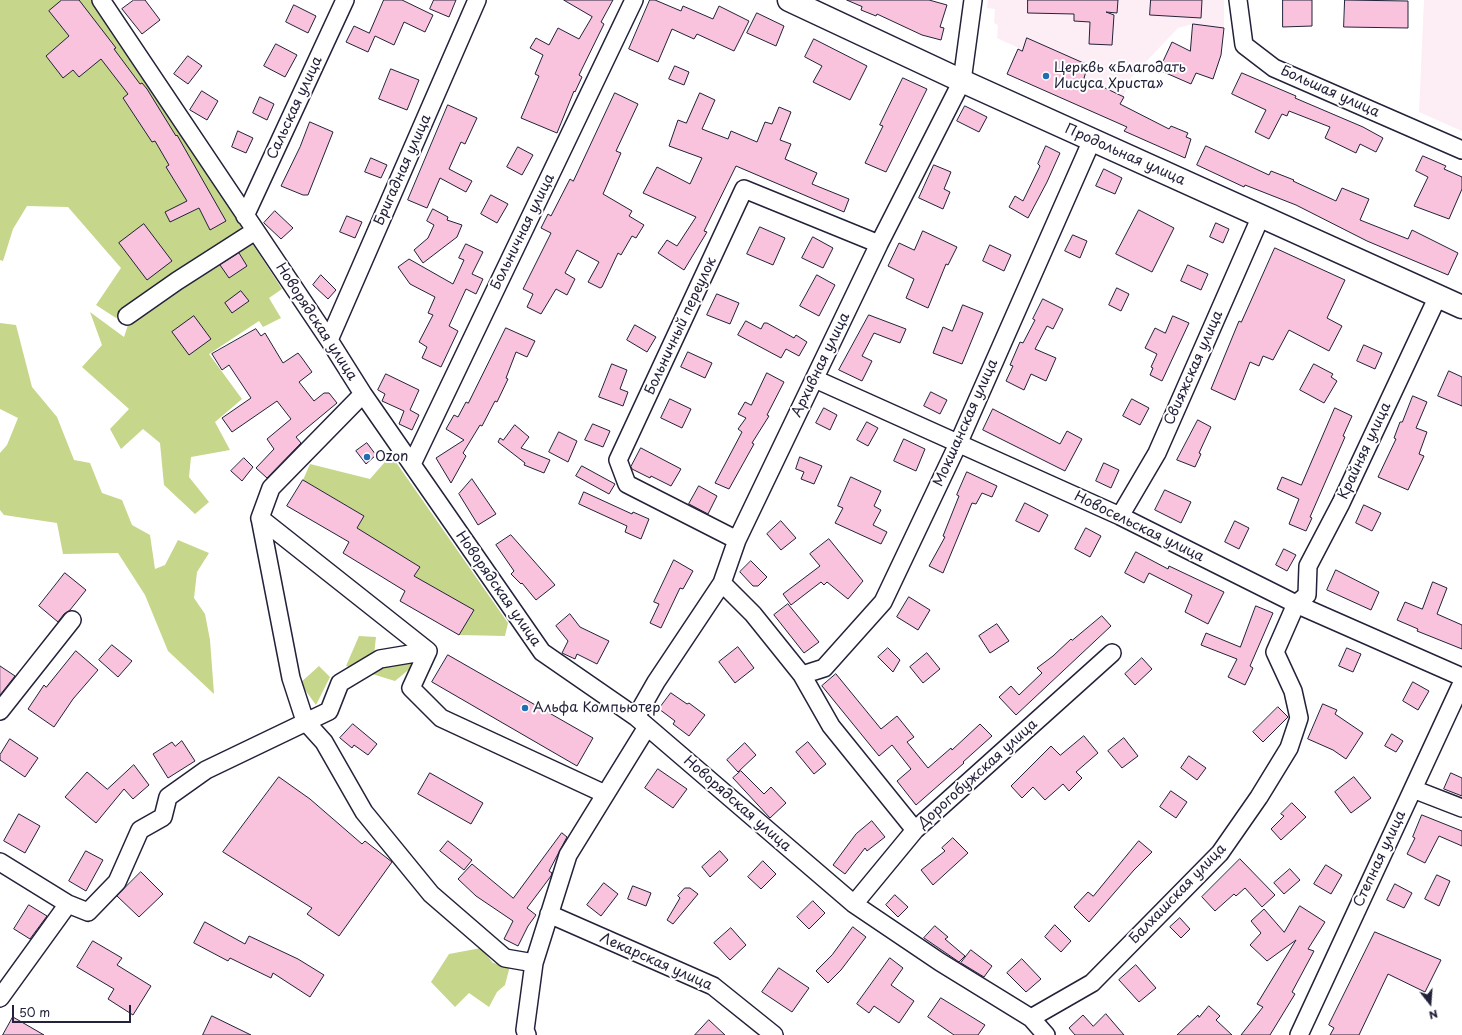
<!DOCTYPE html>
<html>
<head>
<meta charset="utf-8">
<style>
	body { margin:0 }
	#map { position:relative; width:1462px; height:1035px; overflow:hidden; background:#fff; font-family:"Playpen Sans",sans-serif }
	canvas { display:block }
	.north { position:absolute; left:1410px; top:983px; width:40px; height:40px; -webkit-text-stroke:3px #fff; paint-order:stroke; rotate:163deg; font-size:11px; font-weight:700; line-height:16px; text-align:center; color:#22223b }
	.north::after { content:''; display:block; margin:auto; width:14px; height:18px; background:#22223b; clip-path:polygon(50% 0,100% 100%,50% 72%,0 100%) }
	.scale { position:absolute; left:12px; top:1005px; width:119px; height:18px; box-sizing:border-box; border:2px solid #22223b; border-top:0; padding-left:5px; font-size:12px; line-height:14px; white-space:nowrap; color:#22223b; -webkit-text-stroke:3px #fff; paint-order:stroke }
</style>
</head>
<body>
<div id="map">
<canvas width="1462" height="1035"></canvas>
<div class="north">N</div>
<div class="scale">50 m</div>
</div>
<script>
const c = document.querySelector('canvas').getContext('2d');
c.lineJoin = 'round';
function fillPath(path, color) {
  c.fillStyle = color;
  c.fill(path, 'evenodd');
}
function stroke(path, color, width, dash) {
  c.strokeStyle = color;
  c.lineWidth = width;
  c.lineCap = dash ? 'butt' : 'round';
  c.setLineDash(dash || []);
  c.stroke(path);
}
function label(font, color, halo, rows, align = 'center') {
  c.font = font + ' "Playpen Sans",sans-serif';
  c.lineWidth = 4;
  c.setLineDash([]);
  c.textBaseline = 'middle';
  c.strokeStyle = halo;
  c.fillStyle = color;
  for (const [text, x, y, turn = 0] of rows) {
    c.save();
    c.translate(x, y);
    c.rotate((+turn || 0) * Math.PI / 180);
    c.textAlign = isNaN(turn) ? turn : align;
    if (halo) c.strokeText(text, 0, 0);
    c.fillText(text, 0, 0);
    c.restore();
  }
}
fillPath(new Path2D(`
	M988 0H1224V28L1193 24 1178 28 1122 87 1126 90 1113 121 1082 107 1088 80 997 38 998 25 994 23 995 9 987 8Z
	M1424 0H1462V131L1419 112Z`), '#fdedf5');
fillPath(new Path2D(`
	M0 0H94L117 32 241 225V234L116 318 96 305 121 268 68 207 27 206 13 229 3 261 0 260Z
	M250 240 282 289 269 298 281 318 263 327 259 321 209 354 242 399 215 422 230 450 191 457 189 477 209 502 195 514 164 485 160 443 143 429 121 449 110 429 129 409 82 367 102 345 90 312 124 337 129 322Z
	M0 323 16 325 32 387 57 417 74 460 90 463 102 493 122 500 132 525 150 535 155 569 165 565 178 540 209 553 197 572 194 598 205 614 210 640 214 694 168 651 145 595 118 553 63 554 57 523 4 515 0 510V453L7 445 18 418 0 409Z
	M391 455 508 623 505 636 459 635 473 610 414 576 419 567 357 528 364 516 303 480 310 464 370 479Z
	M359 636 376 637 374 655 410 658 412 667 395 681 346 666Z
	M319 666 330 677 316 705 300 683Z
	M481 948 493 963 510 966 505 985 497 992 489 1007 469 993 455 1007 431 982 449 954Z`), '#c6d68a');
const building = new Path2D(`
	M62 0H79L116 48 114 49 140 84 142 83 147 89 176 136 177 135 226 221 210 230 199 208 170 222 165 212 187 201 166 167 169 165 155 141 152 142 123 98 128 94 101 59 79 77 73 70 63 78 46 56 69 36 49 11Z
	M134 0H145L160 20 142 34 122 9Z
	M384 0H402L433 15 425 32 404 22 394 45 375 36 368 52 346 42 354 26 369 33Z
	M434 0H456L449 17 430 9Z
	M564 0H613L601 22 604 24 579 75 582 77 575 92 574 91 557 133 521 118 539 76 535 74 543 55 530 48 536 38 549 45 558 28 579 39 592 17Z
	M650 0H655L681 11 683 6 713 19 719 6 749 21 734 51 697 34 694 39 672 29 658 62 629 49Z
	M847 0H929L947 5 940 27 944 28 941 40 922 35 877 14 876 16 861 10 862 7Z
	M1028 0H1118L1117 13 1106 12 1114 15 1112 45 1089 44 1090 22 1074 21V14L1028 13Z
	M1151 0H1202L1201 18 1150 15Z
	M1283 0H1312V26L1283 27Z
	M1345 0 1408 1V28L1344 27Z
	M294 5 316 16 308 33 286 22Z
	M757 13 784 26 776 46 747 33Z
	M1193 24 1224 28 1221 55 1213 79 1196 73 1191 84 1159 70 1172 42 1190 51Z
	M1027 38 1088 65 1084 78 1124 97 1120 104 1169 129 1171 126 1188 133 1186 137 1191 139 1185 158 1124 131 1127 127 1007 74 1018 49 1022 51Z
	M814 39 867 66 850 100 813 82 822 66 805 57Z
	M276 44 297 55 285 77 264 66Z
	M188 56 202 66 188 84 174 74Z
	M675 66 689 72 684 85 669 79Z
	M391 69 419 80 407 110 379 99Z
	M1242 73 1296 96 1295 98 1363 127 1383 138 1376 152 1360 144 1356 153 1325 138 1330 127 1289 111 1287 116 1282 114 1269 139 1255 132 1266 110 1232 94Z
	M903 78 927 89 886 172 865 163 883 126 880 125Z
	M202 91 218 101 207 120 190 110Z
	M615 93 638 104 616 151 621 153 603 194 632 211 629 216 644 225 636 238 632 236 621 255 618 253 602 287 600 288 588 282 599 262 577 250 565 273 575 279 567 295 556 289 541 314 527 307 533 294 523 289 551 233 541 228 548 214 551 216 570 179 573 181Z
	M700 93 715 100 702 129 728 139 731 131 757 142 765 122 772 124 779 107 791 112 780 140 791 144 785 159 817 173 812 184 849 199 844 212 736 166 704 231 707 232 684 270 658 253 667 240 677 246 696 217 643 193 657 167 690 184 702 158 669 146 678 120 686 123Z
	M260 97 274 104 267 120 253 113Z
	M448 105 477 118 465 144 461 142 449 169 472 181 466 192 440 178 427 208 408 200Z
	M965 106 987 117 979 132 957 121Z
	M310 122 333 132 308 195H303L281 186 300 147Z
	M238 131 253 138 246 153 232 147Z
	M1046 146 1060 153 1047 182 1028 218 1009 207 1015 196 1023 201 1040 166 1038 164Z
	M1206 146 1269 175 1271 171 1294 180 1293 181 1336 201 1342 188 1369 199 1360 220 1408 239 1412 230 1458 253 1448 275 1367 241 1296 205 1245 185 1244 187 1197 165Z
	M518 147 533 155 522 175 507 167Z
	M1423 156 1446 166 1444 169 1462 177V189L1449 219 1414 206 1428 177 1416 171Z
	M371 158 387 165 381 178 365 172Z
	M934 165 951 172 944 189 950 192 943 209 919 198Z
	M1104 169 1122 178 1115 194 1096 186Z
	M491 195 508 204 497 223 481 214Z
	M433 209 448 217 447 220 462 225 457 237 423 263 414 250 428 238 434 225 427 221Z
	M1139 210 1174 228 1152 272 1116 254Z
	M275 211 293 228 281 239 264 223Z
	M347 216 362 222 355 238 340 232Z
	M1216 223 1229 229 1223 243 1210 237Z
	M144 224 172 261 147 280 119 243Z
	M760 227 785 238 773 265 747 254Z
	M923 231 957 247 948 265 946 264 928 308 906 298 914 279 888 266 899 243 914 250Z
	M1073 235 1087 241 1080 258 1065 251Z
	M813 237 833 248 823 268 802 258Z
	M466 244 483 252 472 274 483 279 476 294 466 289 449 326 458 331 441 367 422 358 427 347 419 342 433 315 428 313 435 297 410 284 398 267 409 259 453 284 464 260 459 258Z
	M990 245 1011 255 1004 271 983 261Z
	M1275 248 1345 280 1327 318 1342 326 1329 351 1289 330 1273 360 1263 356 1259 366 1250 362 1235 400 1211 389 1239 321 1241 322Z
	M239 253 247 266 229 278 220 265Z
	M1188 265 1208 274 1201 290 1181 281Z
	M321 275 336 290 328 299 313 285Z
	M817 275 835 285 819 316 800 306Z
	M1117 288 1129 294 1121 311 1109 305Z
	M241 291 249 301 232 313 225 303Z
	M717 294 739 303 730 324 707 315Z
	M1043 299 1063 309 1053 329 1047 326 1035 349 1056 358 1046 381 1031 374 1024 390 1006 381 1013 366 1010 365 1020 342 1023 343 1035 320 1033 319Z
	M963 305 983 313 962 364 933 353 943 327 952 331Z
	M869 315 906 329 900 343 874 333 862 356 872 361 862 381 839 370Z
	M194 316 211 339 189 355 172 332Z
	M1173 316 1189 323 1162 381 1150 375 1153 368 1151 367 1157 354 1145 348 1155 328 1165 333Z
	M746 321 761 329 764 323H767L794 338 796 335 807 342 799 356 786 349 781 358 738 335Z
	M635 325 656 337 647 352 627 340Z
	M506 328 535 341 527 357 516 352 506 378 508 379 497 402 495 401 482 426 480 425 463 453 466 456 451 483 436 458 464 440 446 429 454 415 458 417 466 402 468 403Z
	M256 329 261 336 265 333 283 363 298 353 302 358 312 372 299 382 314 401 324 393H329L337 403 296 437 301 443 267 478 256 468 274 449 267 439 291 419 277 401 232 432 222 418 251 398 229 365 222 370 212 354Z
	M1364 345 1382 353 1375 369 1357 361Z
	M688 352 712 363 705 378 681 367Z
	M612 364 627 370 620 389 628 392 623 406 599 397Z
	M1314 364 1333 374 1331 377 1337 381 1324 403 1300 390Z
	M1449 371 1462 377V406L1438 396Z
	M767 373 784 382 767 415 769 416 752 443 754 444 729 489 715 483 742 432 738 429 746 418 738 414 745 402 751 405Z
	M386 374 419 390 410 410 419 415 412 430 399 424 404 411 382 401 385 394 378 390Z
	M931 392 947 400 940 414 924 406Z
	M1413 396 1427 402 1416 428 1427 432 1419 454 1424 456 1408 490 1378 477 1396 439 1394 438 1400 422H1402Z
	M670 399 691 409 682 428 661 418Z
	M1132 399 1149 408 1140 425 1123 416Z
	M824 408 837 415 830 430 816 423Z
	M1335 408 1352 416 1343 436 1345 437 1310 517 1312 518 1306 531 1289 524 1299 499 1277 489 1282 477 1301 485Z
	M993 409 1060 444 1067 431 1082 439 1065 471 983 430Z
	M1198 420 1211 427 1199 453 1201 454 1195 467 1177 460Z
	M867 422 878 428 868 446 857 440Z
	M593 424 610 431 603 447 585 440Z
	M515 425 529 437 521 448 550 460 544 473 524 465 525 463 498 442 500 438 503 440Z
	M559 432 577 441 568 462 549 452Z
	M904 439 925 449 916 471 894 461Z
	M367 443 376 455 366 464 356 451Z
	M641 448 681 469 671 486 651 476 650 478 632 469 631 467Z
	M800 457 822 466 814 484 801 479 804 472 796 469Z
	M244 458 253 467 242 481 231 471Z
	M1104 463 1119 470 1111 488 1096 481Z
	M582 466 615 484 609 494 576 476Z
	M967 472 997 486 992 497 982 493 976 504 972 503 943 573 929 566 945 537 943 536 959 496 957 495Z
	M851 477 881 491 874 506 881 510 873 525 887 532 881 544 835 523 843 508 838 506Z
	M472 479 496 514 478 525 459 494Z
	M303 480 364 516 357 528 420 567 414 576 474 610 459 635 400 601 405 591 343 553 349 542 287 506Z
	M699 486 717 496 708 514 689 504Z
	M1165 490 1191 502 1181 523 1155 510Z
	M584 492 632 514 633 512 649 519 641 539 625 532 627 526 579 504Z
	M1025 503 1048 515 1039 532 1016 521Z
	M1364 505 1381 513 1372 531 1356 523Z
	M781 521 796 538 781 550 767 534Z
	M1235 521 1249 528 1239 549 1225 542Z
	M1086 528 1101 536 1090 557 1075 549Z
	M511 535 555 585 536 600 522 583 521 584 511 574 514 571 496 545Z
	M829 539 863 581 848 599 827 582 824 585 821 582 791 605 783 594 820 566 810 554Z
	M1284 549 1296 555 1287 571 1276 565Z
	M1136 552 1168 569 1169 566 1224 592 1208 624 1185 612 1192 595 1149 573 1144 583 1125 573Z
	M674 560 693 571 683 589 680 588 661 628 650 623 659 604 654 602Z
	M751 561 767 577 758 586H753L740 572Z
	M1336 570 1379 592 1371 610 1327 590Z
	M65 573 86 590 70 610 64 614 58 622 39 606Z
	M1433 582 1447 588 1437 614 1462 625V649L1417 631 1418 629 1397 620 1405 602 1422 609Z
	M909 597 930 610 918 630 897 617Z
	M788 604 819 642 804 653 774 615Z
	M1256 606 1273 613 1250 666 1253 668 1245 685 1228 677 1237 659 1201 645 1206 633 1240 647Z
	M570 614 580 627 609 641 597 664 577 654 575 659 562 653 568 641 556 626Z
	M1102 616 1111 626 1016 715 999 697 1011 686 1019 695 1042 673 1037 668 1053 656 1071 639 1072 640Z
	M997 624 1009 641 990 653 979 636Z
	M112 645 132 661 118 677 99 660Z
	M738 647 754 668 735 683 719 662Z
	M888 648 900 660 893 672 878 657Z
	M1347 648 1361 654 1353 672 1339 666Z
	M76 651 98 670 73 699 54 727 28 709 44 685 46 687Z
	M927 653 940 669 923 683 910 667Z
	M448 655 593 738 577 766 432 682Z
	M1142 658 1152 669 1135 685 1125 674Z
	M0 666 15 676 0 695Z
	M836 674 881 729 897 716 914 737 907 742 928 768 951 748 952 750 980 724 992 736 963 762 964 763 916 805 897 781 911 769 892 745 879 756 822 686Z
	M1413 682 1429 691 1418 710 1403 701Z
	M671 693 687 704 689 703 705 715 689 736 673 724 675 721 659 709Z
	M1323 704 1337 710 1335 714 1363 733 1346 759 1333 750 1308 739Z
	M1278 707 1288 717 1263 742 1253 732Z
	M353 724 377 744 368 755 354 745 352 748 340 738Z
	M1392 734 1403 741 1396 752 1385 746Z
	M1084 736 1098 753 1076 772 1082 778 1069 791 1063 784 1045 800 1033 787 1022 798 1011 786 1051 746 1060 755Z
	M1124 738 1138 756 1122 768 1108 751Z
	M10 739 38 758 25 777 0 760V755Z
	M182 741 195 761 168 778 153 754 172 742 175 746Z
	M808 742 826 764 814 774 796 752Z
	M745 743 756 755 738 772 727 760Z
	M1189 756 1206 768 1197 780 1181 768Z
	M134 765 149 785 133 799 124 789 96 823 65 797 87 772 107 789Z
	M658 769 687 789 673 808 645 788Z
	M741 771 764 794 771 787 786 803 770 818 733 778Z
	M430 773 483 803 471 824 418 794Z
	M1451 773 1462 778V796L1444 789Z
	M279 777 310 799 362 844 365 841 392 862 339 936 307 914 312 908 223 852Z
	M1354 777 1371 798 1351 813 1335 792Z
	M1171 791 1187 802 1176 818 1160 807Z
	M1292 803 1306 817 1281 840 1271 829 1284 816 1281 814Z
	M19 814 40 826 25 853 4 841Z
	M1422 815 1462 831V846L1439 836 1425 863 1407 854 1415 838 1413 837Z
	M872 821 885 837 867 851 865 848 845 874 833 865 856 834Z
	M562 833 567 837 549 871 552 873 551 876 527 908 536 915 528 926 518 946 504 939 513 921 476 896 458 879 472 864 513 898Z
	M953 838 968 853 933 885 921 870 945 851 942 848Z
	M448 841 472 860 464 870 440 851Z
	M1139 841 1152 852 1134 870 1089 922 1074 907 1088 892 1093 896Z
	M86 851 103 860 86 891 69 881Z
	M720 851 728 860 710 877 702 867Z
	M1240 859 1275 895 1262 907 1245 888 1236 896 1234 894 1215 911 1202 897Z
	M763 861 776 874 761 889 748 877Z
	M1326 865 1342 875 1331 894 1314 884Z
	M1290 869 1300 880 1284 894 1274 883Z
	M141 872 163 894 139 917 117 896Z
	M1437 875 1450 881 1439 906 1425 899Z
	M604 883 618 894 601 916 587 905Z
	M1395 884 1412 893 1404 908 1387 900Z
	M633 886 651 893 646 906 628 899Z
	M685 888H690L698 894 673 924 667 920 680 898 678 896Z
	M895 895 908 907 898 917 886 905Z
	M813 901 825 913 809 929 797 917Z
	M29 905 47 916 30 939 14 929Z
	M1300 906 1325 922 1308 949 1314 951 1292 992 1295 994 1270 1035H1241L1263 1007 1257 1004 1296 940 1267 961 1250 945 1261 933 1251 921 1264 909 1284 932Z
	M1180 918 1190 929 1181 938 1170 927Z
	M205 922 245 944 249 936 298 959 324 975 310 997 273 973 271 978 230 958 228 961 194 943Z
	M1055 925 1071 941 1061 952 1045 937Z
	M935 926 948 937 945 939 965 956 959 962 924 938Z
	M853 927 866 937 841 970 828 983 816 971 832 955Z
	M731 928 746 945 730 960 714 943Z
	M1375 932 1441 960 1425 992 1388 974 1359 1035H1330L1334 1028 1329 1025Z
	M93 941 122 958 117 965 151 986 133 1015 108 999 114 989 77 967Z
	M971 950 992 966 984 977 961 963Z
	M890 958 903 968 891 985 914 1001 899 1023 874 1006 869 1013 857 1004Z
	M1022 959 1041 979 1026 992 1007 973Z
	M1136 965 1156 988 1139 1002 1119 980Z
	M779 968 809 988 792 1012 762 992Z
	M941 998 985 1025 978 1035H954L928 1017Z
	M1209 1006 1220 1016 1216 1020 1232 1035H1177L1198 1015 1199 1017Z
	M1106 1014 1124 1035H1075L1069 1028 1083 1015 1093 1026Z
	M212 1016 251 1035H203Z
	M13 1017 44 1035H3Z
	M709 1020 725 1035H695Z`);
fillPath(building, '#f9c3de');
stroke(building, '#22223b', 1);
const minor = new Path2D(`
	M101 0 329 340 363 394 542 652 636 717 854 904 940 962 1031 1018 1046 1035
	M1238 0 1244 45 1274 68 1462 150
	M245 216 345 0
	M127 316 177 281 255 231
	M329 340 477 0
	M815 379 1120 516 1296 604 1462 677
	M412 464 634 0
	M1120 516 1157 453 1261 216
	M260 518 291 678 305 721 324 742 364 812 431 894 505 958 534 963
	M737 540 627 484 618 460 744 189 879 244
	M722 583 753 614 802 675 831 726 915 830
	M428 651 411 688 441 718 605 794
	M802 675 824 668 883 602 958 444 1092 140
	M0 711 72 620
	M636 717 656 682 722 583 737 540 879 244 962 81 973 0
	M1413 789 1462 808
	M0 862 68 904 88 912 117 882 140 830 163 817 168 797 206 770 329 711 340 683 380 659 428 651 260 518 271 488 363 394
	M854 904 915 830 1112 653
	M549 914 713 986 774 1035
	M0 998 68 904
	M1031 1018 1092 983 1220 853 1259 797 1289 748 1299 718 1293 691 1275 652 1296 604 1307 595 1308 566 1341 503 1438 296
	M527 1035 525 1030 534 963 568 855 647 727
	M1299 1035 1462 683`);
const major = new Path2D(`
	M789 0 962 81 1462 307`);
stroke(minor, '#22223b', 20);
stroke(major, '#22223b', 25);
stroke(minor, '#fff', 17);
stroke(major, '#fff', 22);
for (const [x, y, r, color] of [
	[1046,76,4,"#1f6fb2"],
	[367,457,4,"#1f6fb2"],
	[525,708,4,"#1f6fb2"]
]) {
  const dot = new Path2D();
  dot.arc(x, y, r, 0, 2 * Math.PI);
  c.fillStyle = color;
  c.fill(dot);
  stroke(dot, '#fff', 1.5);
}
label('14px', '#22223b', '#fff', [
	["Церквь «Благодать",1054,68],
	["Иисуса Христа»",1054,84],
	["Ozon",375,457],
	["Альфа Компьютер",533,708]
], 'left');
label('14px', '#22223b', '#fff', [
	["Большая улица",1330,92,24],
	["Сальская улица",295,108,-65],
	["Продольная улица",1125,155,24],
	["Бригадная улица",403,170,-66],
	["Больничная улица",523,232,-64],
	["Новорядская улица",316,322,57],
	["Больничный переулок",681,326,-65],
	["Архивная улица",821,365,-64],
	["Свияжская улица",1194,368,-66],
	["Мокшанская улица",966,423,-66],
	["Крайняя улица",1365,451,-65],
	["Новосельская улица",1139,527,26],
	["Новорядская улица",498,589,55],
	["Дорогобужская улица",978,774,-42],
	["Новорядская улица",737,804,41],
	["Степная улица",1380,859,-65],
	["Балхашская улица",1178,894,-46],
	["Лекарская улица",656,962,24]
]);
</script>
</body>
</html>
